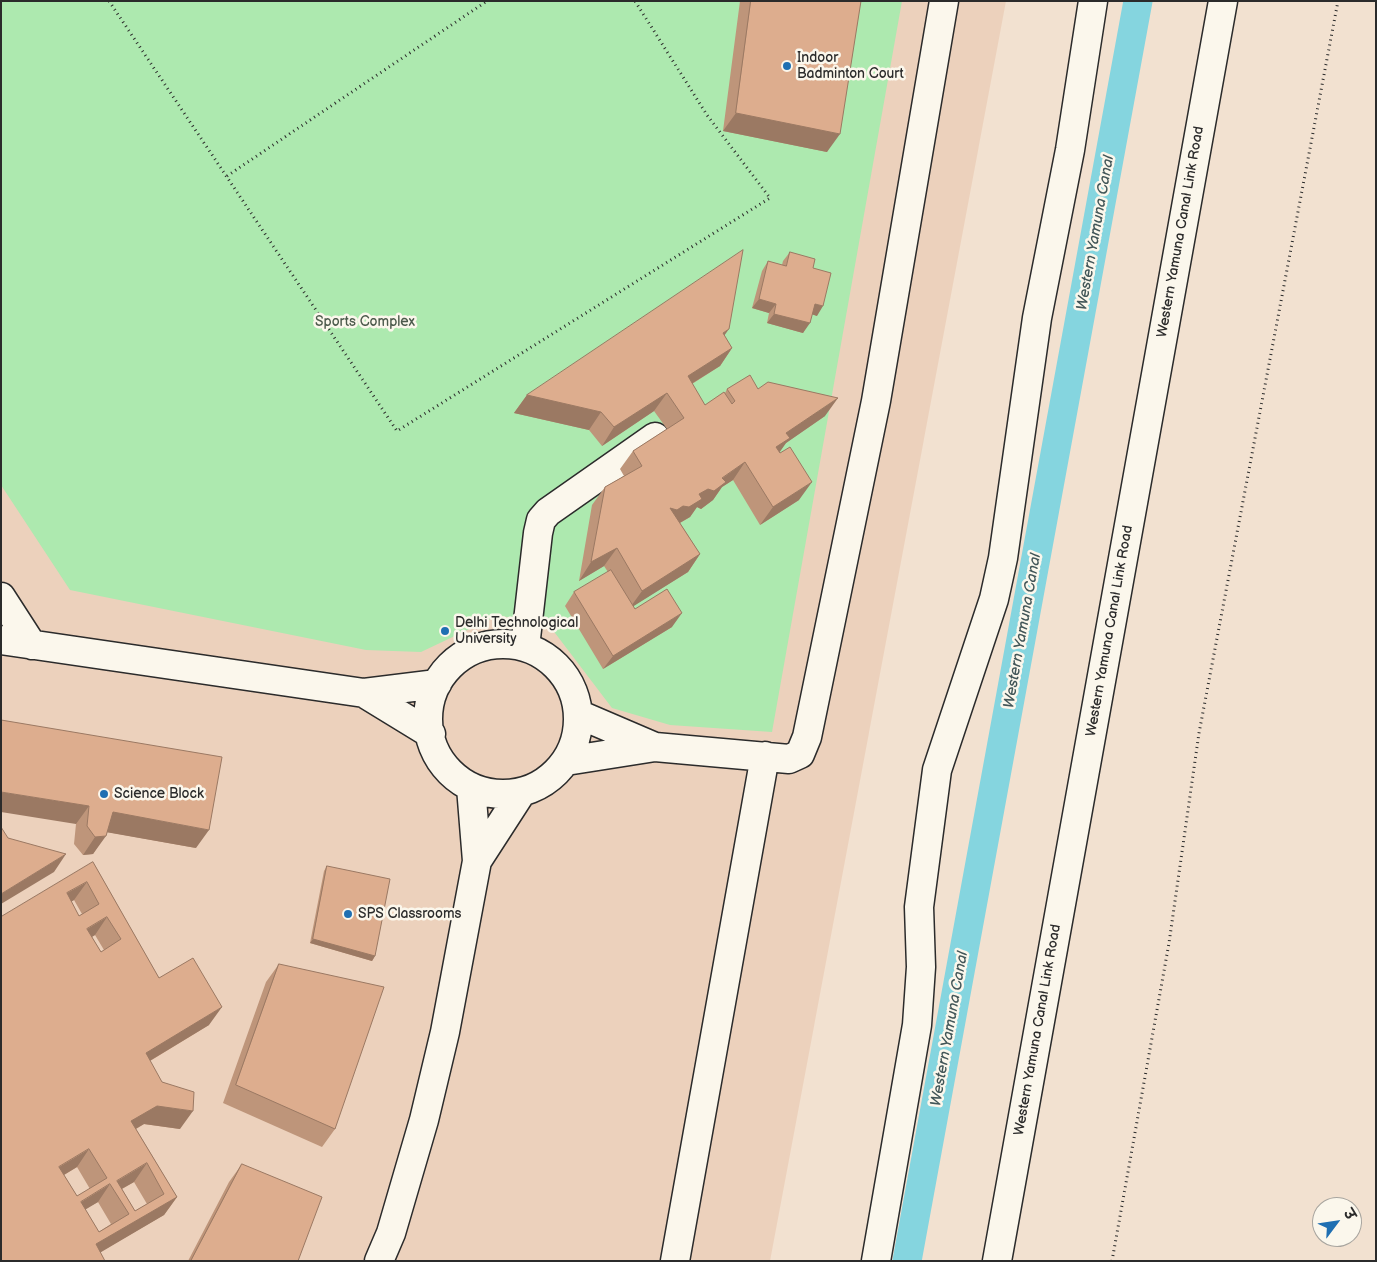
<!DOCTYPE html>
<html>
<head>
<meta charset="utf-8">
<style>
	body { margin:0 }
	#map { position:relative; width:1377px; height:1262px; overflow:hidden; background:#f2e1d0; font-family:"Balsamiq Sans","Playpen Sans Deva",sans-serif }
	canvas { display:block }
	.frame { position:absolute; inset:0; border:2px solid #2b2b2b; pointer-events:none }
	.north { position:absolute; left:1312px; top:1197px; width:50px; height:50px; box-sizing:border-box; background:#fbf7ec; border:1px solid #a8a59f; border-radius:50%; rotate:59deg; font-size:14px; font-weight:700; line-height:20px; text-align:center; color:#2b2b2b }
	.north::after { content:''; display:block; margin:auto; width:18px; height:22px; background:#1f6fb2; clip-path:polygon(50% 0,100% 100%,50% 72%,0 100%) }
</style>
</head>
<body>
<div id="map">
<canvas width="1377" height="1262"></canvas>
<div class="frame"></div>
<div class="north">उ</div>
</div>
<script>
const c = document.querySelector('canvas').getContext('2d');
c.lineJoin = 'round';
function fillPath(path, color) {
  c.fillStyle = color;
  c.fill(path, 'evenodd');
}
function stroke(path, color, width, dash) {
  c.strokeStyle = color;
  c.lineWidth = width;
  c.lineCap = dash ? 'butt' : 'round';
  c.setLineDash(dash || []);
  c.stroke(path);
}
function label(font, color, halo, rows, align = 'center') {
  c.font = font + ' "Balsamiq Sans",sans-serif';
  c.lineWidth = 5;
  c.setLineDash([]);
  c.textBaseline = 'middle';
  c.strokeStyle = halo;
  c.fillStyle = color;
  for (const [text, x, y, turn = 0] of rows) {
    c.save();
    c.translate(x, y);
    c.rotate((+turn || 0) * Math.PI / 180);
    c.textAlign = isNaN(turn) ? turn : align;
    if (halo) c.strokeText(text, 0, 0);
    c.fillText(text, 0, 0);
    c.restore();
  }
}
fillPath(new Path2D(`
	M1 1H1006L770 1261H1Z`), '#ecd1bc');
fillPath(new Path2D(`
	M1 1H902L772 732 670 725 612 708 552 629 499 615 421 652 366 650 70 590 1 485Z`), '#ade9af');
stroke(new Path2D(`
	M907 1261 1138 1`), '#85d5df', 29);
const minor = new Path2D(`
	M1 597 32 645
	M1 640 364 693 437 684
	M428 719a75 75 0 1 1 150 0a75 75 0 1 1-150 0Z
	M525 647 538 533 541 520 548 512 655 437
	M364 693 431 734
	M578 714 655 747
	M566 761 655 747 789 759 800 754 807 737 876 401 944 1
	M477 861 521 793
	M379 1261 391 1233 424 1120 445 1032 477 861 471 787
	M675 1261 765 756
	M876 1261 917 1025 921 967 919 907 937 770 994 599 1003 558 1037 318 1070 150 1093 1
	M997 1261 1223 1`);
stroke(minor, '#2b2b2b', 31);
stroke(new Path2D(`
	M109 1 397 431 770 198 707 115 635 1
	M227 176 487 1
	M1112 1261 1169 943 1199 733 1338 1`), '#2b2b2b', 3, [1, 4]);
stroke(minor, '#fbf7ec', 28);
fillPath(new Path2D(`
	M740 1H861L827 152 723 131Z
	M790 252 813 268 817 316 812 314 803 333 767 323 769 313 752 308 762 271 768 261 782 265 783 261Z
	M724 335 732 348 720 366 692 384 705 405 725 393 727 389H758L825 416 786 443 779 452 799 500 760 525 733 480 722 487 713 500 701 509 697 507 690 517 680 523 700 554 688 572 633 606 635 609 672 627 603 669 565 606 574 592 608 572 604 566 579 581 592 505 605 487 624 476 620 469 633 451 667 429 654 411 602 446 589 430 514 413 527 395Z
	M1 720 196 848 107 832 93 854 83 855 74 844 76 824Z
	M93 862 159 978 209 1025 150 1061 180 1129 144 1124 136 1129 177 1197 164 1215 100 1252 1 1261V917ZM74 900 82 914 79 916 71 902ZM95 935 104 950 101 952 92 937ZM77 1167 90 1189 77 1196 64 1175ZM134 1182 147 1204 135 1211 122 1189ZM98 1202 111 1224 99 1232 85 1209Z
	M327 866 375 956 372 961 310 943 324 871Z
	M279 964 335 1129 322 1147 223 1103 266 982Z
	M242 1164 298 1261H188L229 1182Z`), '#be957a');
fillPath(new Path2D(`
	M736 113 840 134 827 152 723 131Z
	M759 299 776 304 769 313 752 308Z
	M815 304 823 306 817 316 808 313Z
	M774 314 810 323 803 333 767 323Z
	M729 329 716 347 723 333Z
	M732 348 720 366 675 394 688 376Z
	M667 393 654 411 602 446 614 427Z
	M527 395 601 412 589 430 514 413Z
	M838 398 825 416 786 443 777 456 764 465 786 433Z
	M745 462 733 480 722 487 713 500 701 509 697 507 690 517 676 525 670 508 699 494 708 489Z
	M812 482 799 500 760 525 773 507Z
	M617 548 604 566 579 581 591 562Z
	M700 554 688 572 629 609 642 591Z
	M682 613 672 627 603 669 613 656Z
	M1 792 89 806 76 824 1 812Z
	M113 812 209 830 196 848 100 831Z
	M106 836 93 854 83 855 95 837Z
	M66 854 54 872 1 904V894Z
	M87 882 74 900 54 911 67 893Z
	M107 917 95 935 74 947 87 929Z
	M313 939 375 956 372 961 310 943Z
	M222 1007 209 1025 133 1071 146 1053Z
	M157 1106 193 1111 180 1129 144 1124 118 1139 131 1121Z
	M89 1149 77 1167 47 1185 59 1167Z
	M147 1163 134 1182 116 1192 117 1181Z
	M110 1184 98 1202 68 1220 81 1202Z
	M177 1197 164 1215 86 1261 96 1244Z`), '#9b7963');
const building = new Path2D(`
	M751 1H861L840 134 736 113Z
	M743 250 729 329 723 333 732 348 688 376 705 405 724 392 732 404 735 401 727 389 750 375 758 389 768 382 838 398 786 433 790 438 776 447 780 453 790 447 812 482 773 507 745 462 722 478 726 482 714 491 708 489 699 494 702 499 689 507 683 506 677 510 670 508 700 554 642 591 617 548 591 562 605 487 642 466 633 451 684 418 667 393 614 427 601 412 527 395Z
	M790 252 815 259 813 268 831 273 823 306 815 304 810 323 774 314 776 304 759 299 768 261 786 266Z
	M611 570 635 609 667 589 682 613 613 656 574 592Z
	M1 720 222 757 209 830 113 812 106 836 95 837 87 826 89 806 1 792Z
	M1 827 8 838 66 854 1 894Z
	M93 862 159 978 193 958 222 1007 146 1053 162 1082 194 1092 193 1111 157 1106 131 1121 177 1197 96 1244 105 1261H1V917ZM87 882 99 904 79 916 67 893ZM107 917 121 939 101 952 87 929ZM89 1149 107 1178 77 1196 59 1167ZM147 1163 164 1194 135 1211 117 1181ZM110 1184 129 1214 99 1232 81 1202Z
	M327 866 390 879 375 956 313 939Z
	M279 964 384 987 335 1129 236 1085Z
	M242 1164 322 1197 298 1261H191Z`);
fillPath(building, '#ddad8e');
stroke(building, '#9b7963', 1);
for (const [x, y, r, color] of [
	[787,66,5,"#1f6fb2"],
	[445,631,5,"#1f6fb2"],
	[104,794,5,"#1f6fb2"],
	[348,914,5,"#1f6fb2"]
]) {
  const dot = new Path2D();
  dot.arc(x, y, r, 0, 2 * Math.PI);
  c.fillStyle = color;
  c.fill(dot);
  stroke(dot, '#fbf7ec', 2);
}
label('14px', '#2b2b2b', '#fbf7ec', [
	["Indoor",797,58],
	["Badminton Court",797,74],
	["Delhi Technological",455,623],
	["University",455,639],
	["Science Block",114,794],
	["SPS Classrooms",358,914]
], 'left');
label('14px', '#2b2b2b', '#fbf7ec', [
	["Western Yamuna Canal Link Road",1181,232,-80],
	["Western Yamuna Canal Link Road",1110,631,-80],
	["Western Yamuna Canal Link Road",1038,1030,-80]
]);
label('14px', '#4c5a4c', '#fbf7ec', [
	["Sports Complex",365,322]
]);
label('italic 15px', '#425658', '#fbf7ec', [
	["Western Yamuna Canal",1096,233,-80],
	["Western Yamuna Canal",1023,631,-80],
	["Western Yamuna Canal",950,1029,-80]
]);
</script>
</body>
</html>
